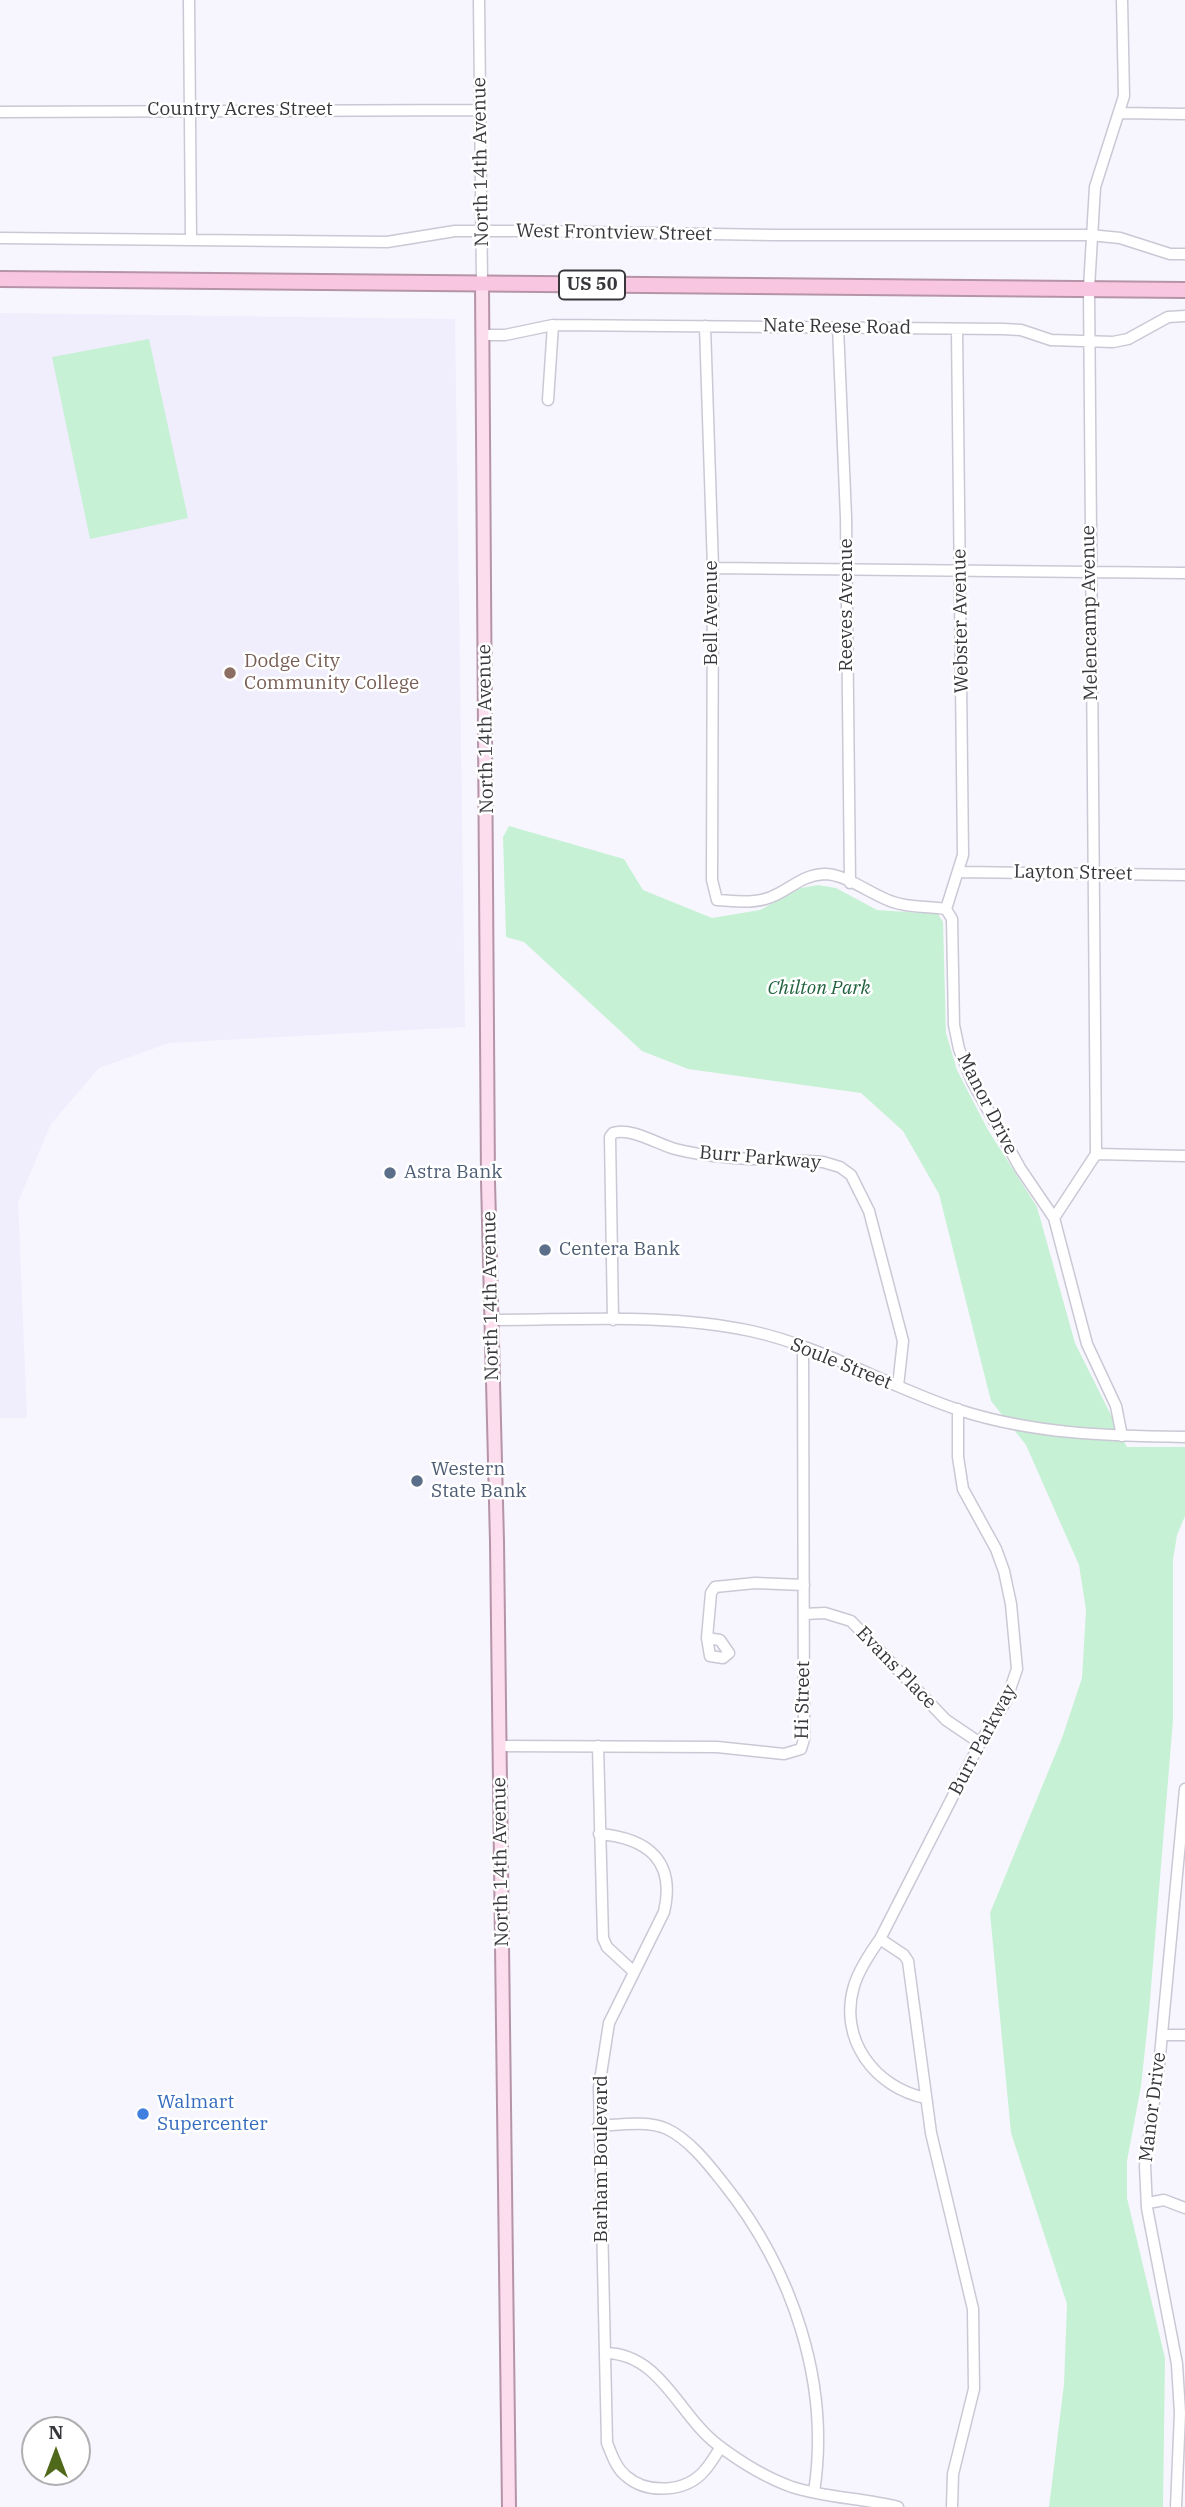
<!DOCTYPE html>
<html>
<head>
<meta charset="utf-8">
<style>
	body { margin:0 }
	#map { position:relative; width:1185px; height:2507px; overflow:hidden; background:#f7f6fe; font-family:"IBM Plex Serif",serif }
	canvas { display:block }
	.north { position:absolute; left:21px; top:2416px; width:70px; height:70px; box-sizing:border-box; background:#fff; border:2px solid #afafb1; border-radius:50%; rotate:0deg; font-size:19px; font-weight:700; line-height:28px; text-align:center; color:#37363b }
	.north::after { content:''; display:block; margin:auto; width:24px; height:32px; background:#4f681a; clip-path:polygon(50% 0,100% 100%,50% 72%,0 100%) }
</style>
</head>
<body>
<div id="map">
<canvas width="1185" height="2507"></canvas>
<div class="north">N</div>
</div>
<script>
const c = document.querySelector('canvas').getContext('2d');
c.lineJoin = 'round';
function fillPath(path, color) {
  c.fillStyle = color;
  c.fill(path, 'evenodd');
}
function stroke(path, color, width, dash) {
  c.strokeStyle = color;
  c.lineWidth = width;
  c.lineCap = dash ? 'butt' : 'round';
  c.setLineDash(dash || []);
  c.stroke(path);
}
function label(font, color, halo, rows, align = 'center') {
  c.font = font + ' "IBM Plex Serif",serif';
  c.lineWidth = 5;
  c.setLineDash([]);
  c.textBaseline = 'middle';
  c.strokeStyle = halo;
  c.fillStyle = color;
  for (const [text, x, y, turn = 0] of rows) {
    c.save();
    c.translate(x, y);
    c.rotate((+turn || 0) * Math.PI / 180);
    c.textAlign = isNaN(turn) ? turn : align;
    if (halo) c.strokeText(text, 0, 0);
    c.fillText(text, 0, 0);
    c.restore();
  }
}
fillPath(new Path2D(`
	M0 313 455 319 465 1027 169 1043 99 1068 51 1124 18 1202 27 1418H0Z`), '#f0edfd');
fillPath(new Path2D(`
	M149 339 188 518 90 539 52 357Z
	M509 826 624 859 643 890 712 918 760 910 801 888 818 885 836 888 877 910 938 914 943 922 946 1033 957 1070 988 1130 1037 1207 1075 1343 1127 1447H1185V1516L1177 1535 1173 1560V1720L1149 2012 1141 2086 1127 2161V2198L1165 2358 1163 2507H1049L1064 2384 1067 2304 1011 2133 990 1913 1062 1738 1082 1678 1086 1610 1079 1565 1026 1445 991 1401 939 1194 903 1131 861 1093 688 1069 642 1051 524 942 506 937 503 837Z`), '#c7f1d5');
const minor = new Path2D(`
	M189 0 191 240
	M479 0 482 284
	M0 112 480 110
	M1120 113 1185 114
	M0 238 387 242 455 231H528L774 235H1090L1120 238 1170 254H1185
	M705 326 713 568 712 880 717 900C735 901 754 904 771 897 790 890 801 875 824 874 847 874 871 895 893 902 909 908 928 906 946 909L952 919 954 1025 959 1049 972 1081 1020 1168 1054 1218 1087 1344 1116 1406 1122 1436
	M838 327 846 517 850 883
	M483 335H505L553 325 1003 329 1021 330 1051 340 1113 342 1128 339 1168 317 1185 316
	M548 400 553 325
	M713 568 1185 573
	M960 872 1185 875
	M946 909 963 855 957 330
	M1096 1154 1185 1156
	M1054 1218 1096 1154 1089 288 1095 187 1124 96 1122 0
	M492 1320C576 1320 668 1313 751 1331 824 1347 889 1387 959 1410 1033 1434 1109 1436 1185 1437
	M613 1320 610 1137 613 1133C631 1127 657 1144 675 1149 722 1161 775 1159 823 1162L840 1167 851 1175 869 1211 903 1341 898 1386
	M804 1614 825 1613 851 1621 946 1720 980 1743
	M707 1638 711 1593 715 1587 755 1583 804 1585
	M707 1638 720 1640 729 1653 723 1658 710 1656Z
	M500 1746 717 1747 784 1754 801 1749 804 1739 803 1347
	M598 1746 603 1938 607 1947 634 1972
	M599 1834C648 1838 676 1861 664 1912L609 2023 599 2087 607 2443C612 2455 616 2468 626 2476 648 2495 687 2492 705 2470 711 2463 716 2454 721 2447
	M880 1939 904 1955 908 1961 931 2133 973 2309 974 2389 953 2474 952 2507
	M1162 2035H1185
	M926 2098C875 2088 838 2039 854 1986 859 1969 870 1953 880 1939L980 1743 1006 1701 1017 1669 1011 1604 1004 1571 996 1549 963 1489 958 1457V1409
	M598 2126C619 2125 648 2120 667 2129 690 2140 709 2165 724 2184 792 2269 831 2383 814 2492
	M1148 2203 1164 2200 1185 2208
	M606 2353C661 2354 679 2416 718 2445 739 2461 767 2478 792 2487 826 2498 863 2498 898 2507
	M1176 2507 1180 2413 1177 2364 1147 2208 1145 2166 1159 2066 1185 1789`);
const major = new Path2D(`
	M482 284 488 1181 497 1542 509 2507`);
const highway = new Path2D(`
	M0 279 1185 290`);
stroke(minor, '#cac8d5', 13);
stroke(major, '#b594a8', 16);
stroke(highway, '#b594a8', 18);
stroke(minor, '#fff', 10);
stroke(major, '#fbddee', 12);
stroke(highway, '#f9c6e2', 14);
for (const [x, y, r, color] of [
	[230,673,7,"#8d6e63"],
	[390,1173,7,"#5c6f8a"],
	[545,1250,7,"#5c6f8a"],
	[417,1481,7,"#5c6f8a"],
	[143,2114,7,"#3f7fe0"]
]) {
  const dot = new Path2D();
  dot.arc(x, y, r, 0, 2 * Math.PI);
  c.fillStyle = color;
  c.fill(dot);
  stroke(dot, '#fff', 2.5);
}
for (const [x, y, w] of [
	[592,285,66]
]) {
  const box = new Path2D();
  box.roundRect(x - w / 2, y - 14.5, w, 29, 5);
  c.fillStyle = '#fff';
  c.fill(box);
  stroke(box, '#37363b', 2);
}
label('bold 18px', '#37363b', null, [
	["US 50",592,285]
]);
label('19px', '#37363b', '#fff', [
	["Country Acres Street",240,110],
	["North 14th Avenue",481,162,-91],
	["West Frontview Street",614,233,1],
	["Nate Reese Road",837,327,1],
	["Reeves Avenue",847,605,-90],
	["Bell Avenue",712,613,-90],
	["Melencamp Avenue",1090,613,-91],
	["Webster Avenue",961,621,-91],
	["North 14th Avenue",486,729,-91],
	["Layton Street",1073,873,1],
	["Manor Drive",987,1104,63],
	["Burr Parkway",760,1158,5],
	["North 14th Avenue",491,1296,-91],
	["Soule Street",841,1364,22],
	["Evans Place",896,1668,46],
	["Hi Street",803,1700,-89],
	["Burr Parkway",983,1740,-62],
	["North 14th Avenue",501,1862,-91],
	["Manor Drive",1153,2107,-83],
	["Barham Boulevard",602,2159,-90]
]);
label('19px', '#785e54', '#fff', [
	["Dodge City",244,662],
	["Community College",244,684]
], 'left');
label('italic 19px', '#21623e', '#fff', [
	["Chilton Park",819,989]
]);
label('19px', '#4e5e75', '#fff', [
	["Astra Bank",404,1173],
	["Centera Bank",559,1250],
	["Western",431,1470],
	["State Bank",431,1492]
], 'left');
label('19px', '#366cbe', '#fff', [
	["Walmart",157,2103],
	["Supercenter",157,2125]
], 'left');
</script>
</body>
</html>
